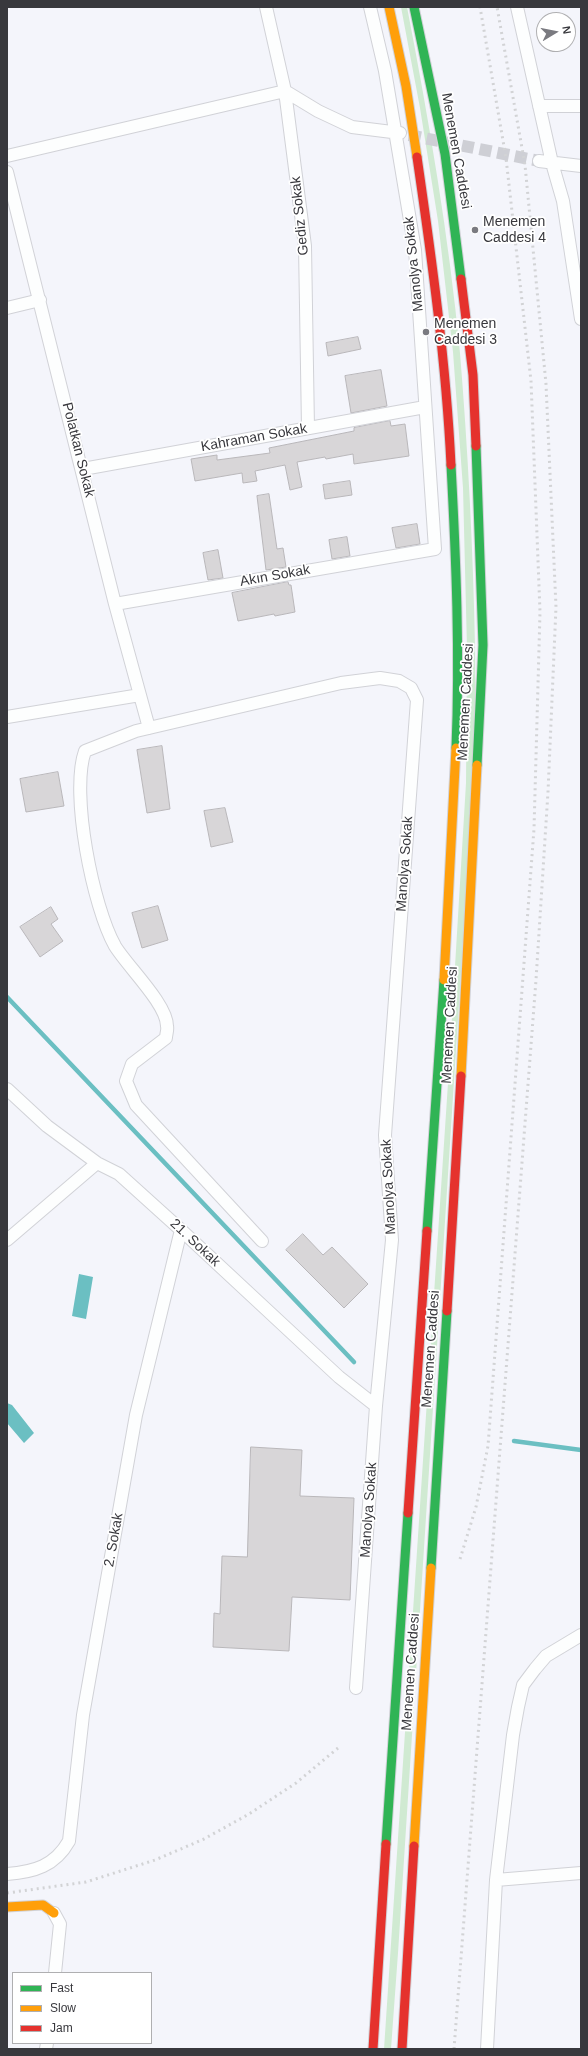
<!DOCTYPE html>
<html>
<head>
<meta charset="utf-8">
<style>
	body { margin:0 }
	#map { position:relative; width:588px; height:2056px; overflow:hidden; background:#f4f5fb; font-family:Arial,sans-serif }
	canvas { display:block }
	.frame { position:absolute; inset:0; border:8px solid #38383d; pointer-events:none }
	.legend { position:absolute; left:12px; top:1972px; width:140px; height:72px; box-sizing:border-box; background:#fff; border:1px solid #afafb1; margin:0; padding:5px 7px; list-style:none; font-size:12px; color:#38383d }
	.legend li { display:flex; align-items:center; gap:8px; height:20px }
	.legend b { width:20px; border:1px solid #afafb1 }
	.north { position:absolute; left:536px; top:12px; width:40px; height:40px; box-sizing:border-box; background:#fff; border:1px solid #afafb1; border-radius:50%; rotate:80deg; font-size:11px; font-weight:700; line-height:16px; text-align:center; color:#38383d }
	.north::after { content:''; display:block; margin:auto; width:14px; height:18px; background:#7a7a80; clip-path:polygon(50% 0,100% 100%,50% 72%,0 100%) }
</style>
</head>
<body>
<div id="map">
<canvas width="588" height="2056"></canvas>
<div class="frame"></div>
<ul class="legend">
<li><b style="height:5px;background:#30b455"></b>Fast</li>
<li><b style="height:5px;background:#ff9f0a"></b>Slow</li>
<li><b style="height:5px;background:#e5322d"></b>Jam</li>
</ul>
<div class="north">N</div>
</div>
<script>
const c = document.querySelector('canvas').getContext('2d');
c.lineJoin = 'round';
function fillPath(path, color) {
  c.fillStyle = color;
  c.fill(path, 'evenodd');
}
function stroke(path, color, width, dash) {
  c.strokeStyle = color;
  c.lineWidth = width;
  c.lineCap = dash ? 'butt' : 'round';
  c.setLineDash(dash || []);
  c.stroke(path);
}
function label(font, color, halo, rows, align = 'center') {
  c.font = font + ' Arial,sans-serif';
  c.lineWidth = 3.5;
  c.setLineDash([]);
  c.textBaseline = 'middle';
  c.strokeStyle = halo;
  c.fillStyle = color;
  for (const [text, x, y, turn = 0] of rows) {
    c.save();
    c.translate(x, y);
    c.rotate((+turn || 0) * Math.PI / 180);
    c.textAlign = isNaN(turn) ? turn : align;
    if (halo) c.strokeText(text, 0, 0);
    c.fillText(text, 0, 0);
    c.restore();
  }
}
fillPath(new Path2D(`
	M401 7H407C429 121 449 237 460 353 468 451 473 549 475 647 476 693 474 739 473 785L398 1953 391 2049H384L448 1083 466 783 467 649 463 488 453 352 438 221 420 108Z`), '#d0ead2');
fillPath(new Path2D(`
	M79 1274 93 1277 86 1319 72 1316Z
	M7 1403 12 1405 34 1433 24 1443 7 1423Z`), '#6bbfc2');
stroke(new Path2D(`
	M7 997 354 1362
	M514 1441 581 1450`), '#6bbfc2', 4.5);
const building = new Path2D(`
	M358 337 361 349 328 356 326 343Z
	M381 370 387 406 351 413 345 376Z
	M390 421 391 426 405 424 409 456 354 464 353 454 326 459 325 457 297 462 302 487 290 490 285 465 255 471 257 481 243 483 242 473 195 481 191 459 217 455V460L270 453 269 448 354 431V428Z
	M350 481 352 495 325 499 323 485Z
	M269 494 277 549 283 548 286 567 266 570 257 496Z
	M417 524 420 544 396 548 392 528Z
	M347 537 350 556 332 559 329 540Z
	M218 550 223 578 208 580 203 553Z
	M288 582 289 585H291L295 612 275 616 274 614 238 621 232 593Z
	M162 746 170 809 147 813 137 750Z
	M58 772 64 806 26 812 20 779Z
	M225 808 233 842 211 847 204 811Z
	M158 906 168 940 142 948 132 913Z
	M51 907 58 919 51 924 63 941 40 957 20 927Z
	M303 1234 323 1255 332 1247 368 1284 344 1308 286 1250Z
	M251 1447 302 1450 300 1496 354 1498 350 1600 292 1597 289 1651 213 1647 214 1613 220 1614 222 1556 247 1557Z`);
fillPath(building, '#d8d6d8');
stroke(building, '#b9b7ba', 1);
stroke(new Path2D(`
	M409 135 539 161`), '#cecfd5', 12, [12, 6]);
const street = new Path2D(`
	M266 7 285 91 305 246 308 428
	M517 7 552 163 563 201 581 319
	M539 106H581
	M7 156 285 91 318 111 352 127 400 133
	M539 161 581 166
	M7 172 115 604 149 728
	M7 308 40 300
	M83 469 425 407
	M115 604 435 549 415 250 385 71 370 7
	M7 717 140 695
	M7 1089 47 1126 97 1163 119 1174 181 1230 339 1377 376 1406
	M7 1240 97 1163
	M262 1241 136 1105 126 1081 132 1064 166 1038C166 1034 168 1030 167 1026 167 1004 127 966 115 946 93 907 70 793 85 751L136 731 341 683 380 678 399 681 411 688 417 700 385 1135 392 1240 376 1406 356 1688
	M7 1874C34 1872 55 1866 69 1841L83 1715 136 1415 181 1230
	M496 1880 581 1873
	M54 1913 60 1924 55 1973
	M46 2049 47 2043
	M487 2049 496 1880 513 1735 518 1707 523 1685 535 1669 546 1656 581 1635`);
const fast = new Path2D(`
	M414 7 445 154 461 279
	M476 446 483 645 477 765
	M451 465C456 559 460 653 456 748
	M427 1231 444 980
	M431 1568 447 1311
	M386 1844 408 1513`);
const slow = new Path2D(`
	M389 7 406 86 417 157
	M444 980 456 748
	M461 1076 477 765
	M414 1846 431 1568
	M7 1907 43 1905 54 1913`);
const jam = new Path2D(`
	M417 157C432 260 446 362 451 465
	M461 279 473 375 476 446
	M447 1311 461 1076
	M408 1513 427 1231
	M373 2049 386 1844
	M402 2049 414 1846`);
stroke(street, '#d1d2d7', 14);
stroke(fast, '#d1d2d7', 11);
stroke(slow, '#d1d2d7', 11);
stroke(jam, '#d1d2d7', 11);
stroke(street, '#fdfefe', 12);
stroke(fast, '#30b455', 9);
stroke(slow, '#ff9f0a', 9);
stroke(jam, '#e5322d', 9);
stroke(new Path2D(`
	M460 1559 476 1507 488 1446 534 829 540 612 531 381 506 158 480 7
	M7 1893 86 1882 155 1860 204 1839 249 1814 296 1783 338 1748
	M454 2049 536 980 548 792 556 607 546 384 525 165 497 7`), '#d2d3d5', 3, [2, 4]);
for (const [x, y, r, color] of [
	[475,230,4,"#7a7a80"],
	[426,332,4,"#7a7a80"]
]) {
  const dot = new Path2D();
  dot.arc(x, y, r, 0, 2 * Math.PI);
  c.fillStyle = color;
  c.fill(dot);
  stroke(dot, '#fff', 1.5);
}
label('14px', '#38383d', '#fff', [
	["Menemen Caddesi",456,151,80],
	["Gediz Sokak",300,216,-96],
	["Manolya Sokak",414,264,-96],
	["Kahraman Sokak",254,438,-10],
	["Polatkan Sokak",78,450,76],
	["Akın Sokak",275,576,-10],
	["Menemen Caddesi",466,702,-87],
	["Manolya Sokak",405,864,-86],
	["Menemen Caddesi",450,1025,-87],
	["Manolya Sokak",389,1187,-93],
	["21. Sokak",195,1243,43],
	["Menemen Caddesi",431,1349,-86],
	["Manolya Sokak",369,1510,-86],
	["2. Sokak",114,1540,-80],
	["Menemen Caddesi",411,1672,-86]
]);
label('14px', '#38383d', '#fff', [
	["Menemen",483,222],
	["Caddesi 4",483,238],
	["Menemen",434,324],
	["Caddesi 3",434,340]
], 'left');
</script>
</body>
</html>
